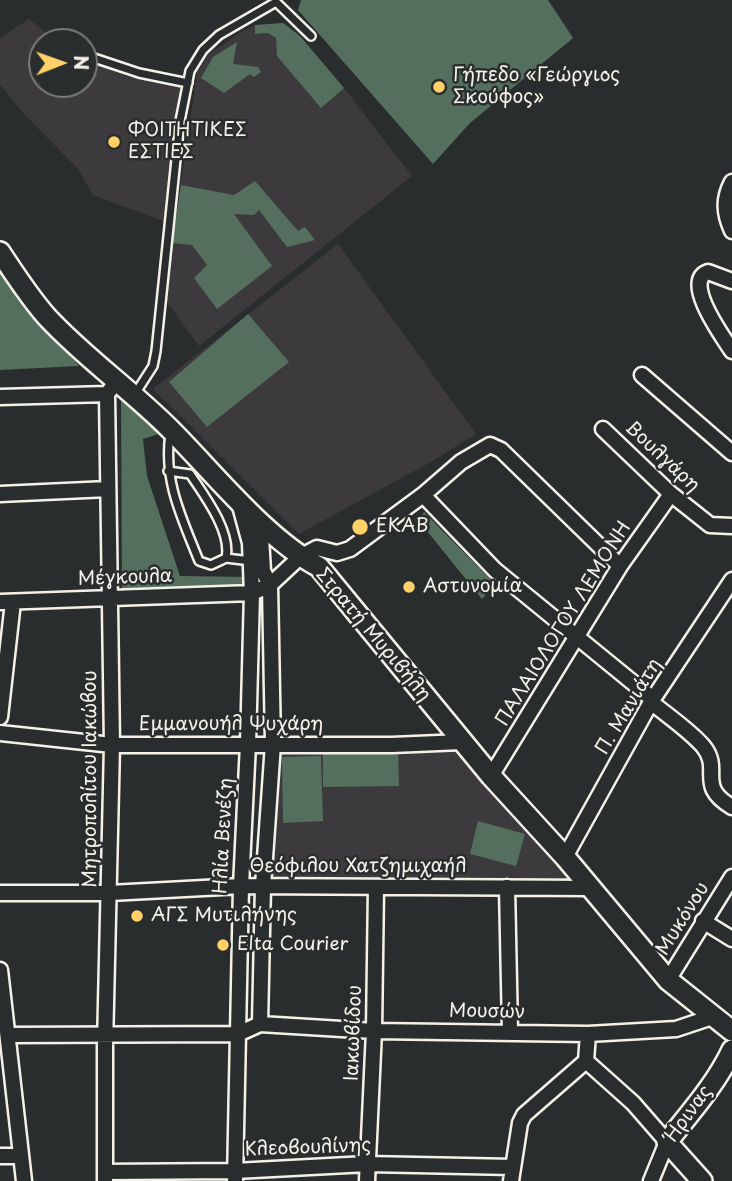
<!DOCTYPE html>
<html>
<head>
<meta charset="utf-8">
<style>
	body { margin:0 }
	#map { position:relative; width:732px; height:1181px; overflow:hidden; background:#2a2d2e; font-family:"Playpen Sans",sans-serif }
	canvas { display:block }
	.north { position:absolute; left:28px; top:28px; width:70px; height:70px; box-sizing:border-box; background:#2a2d2e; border:2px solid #7b7b78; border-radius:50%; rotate:89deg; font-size:19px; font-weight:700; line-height:28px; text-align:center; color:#f4f1e8 }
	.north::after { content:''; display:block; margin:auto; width:24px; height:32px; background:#ffd166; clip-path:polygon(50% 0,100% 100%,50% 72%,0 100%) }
</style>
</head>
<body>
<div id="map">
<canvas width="732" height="1181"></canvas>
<div class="north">N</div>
</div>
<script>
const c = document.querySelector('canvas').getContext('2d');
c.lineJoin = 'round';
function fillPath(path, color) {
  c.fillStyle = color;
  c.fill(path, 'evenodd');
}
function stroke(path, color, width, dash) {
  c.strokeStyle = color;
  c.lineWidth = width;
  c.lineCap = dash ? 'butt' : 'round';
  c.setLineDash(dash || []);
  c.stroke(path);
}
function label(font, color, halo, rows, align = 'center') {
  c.font = font + ' "Playpen Sans",sans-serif';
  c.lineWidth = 5;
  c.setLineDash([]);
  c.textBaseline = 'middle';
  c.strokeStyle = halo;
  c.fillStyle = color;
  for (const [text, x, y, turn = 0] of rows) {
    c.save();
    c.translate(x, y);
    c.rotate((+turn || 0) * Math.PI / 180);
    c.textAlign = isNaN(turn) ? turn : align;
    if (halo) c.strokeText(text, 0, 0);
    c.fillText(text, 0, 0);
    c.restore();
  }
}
fillPath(new Path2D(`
	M29 19 57 42H42V84H84V59L128 77 183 83 166 222 93 195 78 169 25 115 0 85V38Z
	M283 23 300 36 344 88 412 176 199 346 164 298 197 73 208 55 241 32 255 25Z
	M338 244 476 434 429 463 299 534 153 389Z
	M456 747 579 879 268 883 276 749Z`), '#3d3a3e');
fillPath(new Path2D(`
	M301 0H548L573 38 470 123 433 164 298 10Z
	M283 23 300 36 344 88 321 108 277 56 276 38 268 33 255 34V25Z
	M237 42 233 64 258 67 261 72 254 77 250 74 224 93 201 78 213 57Z
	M255 181 298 231 305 227 315 240 287 247 259 210 254 215 234 214 272 266 217 309 194 278 207 265 192 245 172 243 181 185 234 195Z
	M0 271 79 366 0 370Z
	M248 314 289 362 207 427 169 382Z
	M134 394 171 430 143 439 147 476 180 576 251 577 252 593 122 598 121 400Z
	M424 512 495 584 482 599 418 520Z
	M398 750 399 786 323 787V751Z
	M321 756 323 821 283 823 282 757Z
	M478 821 525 834 516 866 470 854Z`), '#556f5e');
const lane = new Path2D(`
	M85 55 139 73 188 83
	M135 394 153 366 156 351 180 121 190 71 203 50 219 35 276 2 311 36
	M170 434C163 481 182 518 199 561L211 565 226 558 251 561
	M168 471 190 474C204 495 232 532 226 558`);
const street = new Path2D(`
	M732 182C723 199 724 213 732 231
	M732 281 708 272C682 281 723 337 732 351
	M642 375 732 453
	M0 397 107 394
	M603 429 671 494 710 525 732 526
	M0 494 108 489
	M423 495 495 570 648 695 651 702C668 716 689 730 703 746 723 770 695 785 732 807
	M0 602 252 593 270 585 263 571 260 520
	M0 717 13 602
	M0 733 112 745H392L462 742
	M491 776 620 566 671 494
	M565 857 651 702 732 580
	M507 887 510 1031
	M0 893H110L241 886 590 888
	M703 921 732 939
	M0 970 24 1181
	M668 980 732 877
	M260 1024 263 886 273 744 270 585 300 557 317 548 337 553 350 549 423 495 461 462 490 445 501 450 620 566
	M8 1035 238 1034 260 1024 374 1031 588 1034 676 1029 712 1017
	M586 1061 633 1103 667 1142 651 1181
	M0 1156H20
	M105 1172 235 1171 367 1164 513 1167
	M105 1181V1046L112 745 107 394 117 381
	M235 1181 241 886 248 744 252 593 250 543 240 506
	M367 1181 374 1031 376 887
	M511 1181 520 1123 524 1115 586 1061 588 1034`);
const secondary = new Path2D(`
	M0 252C15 275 30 298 47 317 85 358 131 390 170 429 214 473 265 538 319 567L491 776 565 857 668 980 732 1031
	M702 1181 667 1142C690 1113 716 1084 732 1050`);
stroke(lane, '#f4f1e8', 12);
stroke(street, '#f4f1e8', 19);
stroke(secondary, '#f4f1e8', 24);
stroke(lane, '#2a2d2e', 7);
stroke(street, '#2a2d2e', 14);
stroke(secondary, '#2a2d2e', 19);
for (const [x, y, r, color] of [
	[439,87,7,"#ffd166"],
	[114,142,7,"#ffd166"],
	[360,527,9,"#ffd166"],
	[409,587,7,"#ffd166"],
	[137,916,7,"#ffd166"],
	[223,945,7,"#ffd166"]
]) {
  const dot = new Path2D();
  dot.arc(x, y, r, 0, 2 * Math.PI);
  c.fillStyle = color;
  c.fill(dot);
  stroke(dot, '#2a2d2e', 2.5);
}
label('19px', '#f4f1e8', '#2a2d2e', [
	["Γήπεδο «Γεώργιος",453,76],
	["Σκούφος»",453,98],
	["ΦΟΙΤΗΤΙΚΕΣ",128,131],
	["ΕΣΤΙΕΣ",128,153],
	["ΕΚΑΒ",376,527],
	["Αστυνομία",423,587],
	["ΑΓΣ Μυτιλήνης",151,916],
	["Elta Courier",237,945]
], 'left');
label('19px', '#f4f1e8', '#2a2d2e', [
	["Βουλγάρη",662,457,43],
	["Μέγκουλα",125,578,-2],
	["ΠΑΛΑΙΟΛΟΓΟΥ ΛΕΜΟΝΗ",564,624,-58],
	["Στρατή Μυριβήλη",373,635,50],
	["Π. Μανιάτη",629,707,-59],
	["Εμμανουήλ Ψυχάρη",231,725],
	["Μητροπολίτου Ιακώβου",91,779,-90],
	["Ηλία Βενέζη",224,836,-87],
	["Θεόφιλου Χατζημιχαήλ",358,867],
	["Μυκόνου",683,919,-58],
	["Μουσών",487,1012,1],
	["Ιακωβίδου",354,1033,-88],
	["Ήρινας",689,1114,-54],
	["Κλεοβουλίνης",308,1148,-2]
]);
</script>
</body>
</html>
